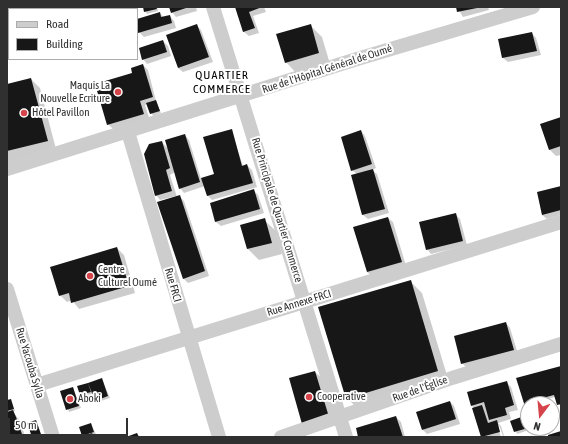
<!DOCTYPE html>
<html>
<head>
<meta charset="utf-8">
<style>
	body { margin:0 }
	#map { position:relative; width:568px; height:444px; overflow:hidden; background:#fff; font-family:"Asap Condensed",sans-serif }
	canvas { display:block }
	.frame { position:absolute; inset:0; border:8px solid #303030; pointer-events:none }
	.legend { position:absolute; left:8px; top:8px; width:130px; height:52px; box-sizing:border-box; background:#fff; border:1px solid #acacac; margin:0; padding:5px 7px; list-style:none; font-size:12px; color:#303030 }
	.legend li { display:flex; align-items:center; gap:8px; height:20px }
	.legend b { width:20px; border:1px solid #acacac }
	.north { position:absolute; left:520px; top:396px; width:40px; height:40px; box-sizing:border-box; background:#fff; border:1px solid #acacac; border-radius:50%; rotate:196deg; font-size:11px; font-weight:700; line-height:16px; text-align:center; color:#303030 }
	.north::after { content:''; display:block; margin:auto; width:14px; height:18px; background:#d5444b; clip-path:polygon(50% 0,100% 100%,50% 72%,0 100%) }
	.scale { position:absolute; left:8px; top:418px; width:120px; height:18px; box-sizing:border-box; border:2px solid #303030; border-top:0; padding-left:5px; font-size:12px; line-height:14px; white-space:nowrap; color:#303030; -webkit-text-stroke:3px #fff; paint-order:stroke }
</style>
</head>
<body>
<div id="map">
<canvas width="568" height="444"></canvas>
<div class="frame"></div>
<ul class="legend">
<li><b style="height:5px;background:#cdcdcd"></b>Road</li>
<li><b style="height:11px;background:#171717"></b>Building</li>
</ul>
<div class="north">N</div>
<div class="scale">50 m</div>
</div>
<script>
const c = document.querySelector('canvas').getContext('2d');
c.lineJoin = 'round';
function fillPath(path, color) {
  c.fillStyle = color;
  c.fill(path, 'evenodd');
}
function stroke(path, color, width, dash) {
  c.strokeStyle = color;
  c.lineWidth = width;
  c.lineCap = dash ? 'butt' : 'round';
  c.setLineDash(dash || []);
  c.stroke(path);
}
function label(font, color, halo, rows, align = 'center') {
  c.font = font + ' "Asap Condensed",sans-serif';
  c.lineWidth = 4;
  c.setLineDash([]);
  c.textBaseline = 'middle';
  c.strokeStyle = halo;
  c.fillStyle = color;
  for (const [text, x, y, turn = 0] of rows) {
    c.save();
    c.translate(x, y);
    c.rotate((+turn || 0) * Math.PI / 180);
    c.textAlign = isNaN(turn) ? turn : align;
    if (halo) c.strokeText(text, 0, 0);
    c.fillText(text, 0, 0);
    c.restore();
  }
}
fillPath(new Path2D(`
	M108 7H121L114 9Z
	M144 7H157L158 11 147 14Z
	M170 7H196L197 11 176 17 172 12Z
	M236 7H264L266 12 253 16 259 33 249 36 244 32Z
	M457 7H488L489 10 463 17Z
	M160 13 164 18 170 16 174 21 176 28 144 37 139 32 137 20Z
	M197 26 201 30 213 62 183 72 178 68Z
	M311 26 322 37 330 64 297 74 286 62Z
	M532 33 536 38 541 55 508 62 503 58 499 39Z
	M163 41 168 46 171 56 147 64 143 59Z
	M143 65 148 70 156 101 161 113 153 116 147 104 145 105 150 121 115 131 108 124 132 74Z
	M31 79 40 88 56 149 7 162V85Z
	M561 118V155L556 156 550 150Z
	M231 130 243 166 247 165 252 170 257 187 212 200 208 196 205 186 184 193 180 188 175 172 170 175 177 197 179 196 184 201 209 276 188 283 183 278 176 196 160 200 156 195 162 142 168 149 185 135 189 140 201 179 215 175Z
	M361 131 365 136 376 168 372 170 377 174 389 213 368 219 363 215 352 176 357 174 352 170Z
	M561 187V215L547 219 542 215 538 193Z
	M254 191 258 195 264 213 221 226 216 222 211 204Z
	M455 214 460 219 467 245 431 254 427 249Z
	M388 218 393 222 406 266 372 276 367 272Z
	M264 220 276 231 282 254 259 260 248 249 242 226Z
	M117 248 124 255 135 293 79 309 72 300 67 302 60 295Z
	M410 281 422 293 449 382 358 409 347 398Z
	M506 323 510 328 518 354 467 368 462 363Z
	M561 367V406L558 404 555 397 541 401 542 404H528V413L518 379Z
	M315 372 322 378 335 423 310 430Z
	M102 379 110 398 98 402 93 394 82 397 80 395 78 387 87 384 91 388Z
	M506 382 511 387 518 410 509 412 511 419 498 423 501 426 504 436 482 437 474 408 472 406ZM497 425H499L503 436 501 437Z
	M73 388 81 408 69 412 62 391Z
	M11 400 15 411 13 412 21 422 25 437H7V401Z
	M450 402 454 406 460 424 427 434 423 430Z
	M527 416 528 428 532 429 517 434 512 421Z
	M396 417 401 422 405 437H359Z
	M91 424 96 434 92 435 94 437H85L83 435Z`), '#0003');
fillPath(new Path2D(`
	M143 7H156L157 9 144 12Z
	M169 7H189L171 13Z
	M235 7H262L249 12 255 28 243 32Z
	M456 7H477V8L457 12Z
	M160 12 161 17 170 15 172 23 138 33 137 19Z
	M197 24 209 57 178 68 166 35Z
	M311 24 319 53 285 63 276 34Z
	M532 32 537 51 502 58 498 39Z
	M163 40 167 52 142 60 139 48Z
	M143 64 153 97 140 101 144 114 107 125 95 84 132 73 131 68Z
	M31 78 48 141 7 151V84Z
	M156 100 160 111 150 114 146 103Z
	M561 117V146L549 150 540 124Z
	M232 129 242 166 247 164 253 183 207 196 201 178 214 174 203 137Z
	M361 130 372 164 351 171 341 137Z
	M185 134 200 182 179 189 165 140Z
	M162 141 170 168 166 170 172 191 155 196 144 154 149 144Z
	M373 169 385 209 362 215 351 175Z
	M561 186V210L542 215 537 192Z
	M254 189 260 209 215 222 210 203Z
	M180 195 205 271 183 279 157 202Z
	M456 213 463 241 426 250 419 222Z
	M388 217 402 262 367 272 353 227Z
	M265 218 272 243 247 249 240 225Z
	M117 247 129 286 71 303 69 293 59 296 50 267Z
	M411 280 438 371 346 399 318 307Z
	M506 322 514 350 461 364 454 336Z
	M561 366V404L557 405 554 395 539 399 541 404H528L527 413 516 378Z
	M315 371 329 417 302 424 289 378Z
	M102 378 108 396 95 401 88 383Z
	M507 381 514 405 505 408 507 415 489 420 484 402 471 406 467 392Z
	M88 383 91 392 80 395 77 386Z
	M73 387 79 406 66 410 60 391Z
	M11 399 14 409 7 411V400Z
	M450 401 456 419 422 430 416 412Z
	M482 405 488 423 497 420 500 432 481 437 472 408Z
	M13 410 16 417 23 437H7V412Z
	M527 415 528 428 514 432 510 421Z
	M396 416 403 437H358L356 428Z
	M36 420 42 437H32L27 423Z
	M91 423 94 432 82 436 79 427Z
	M561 431V437H548V435Z
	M92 433 94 437H82Z
	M137 433 139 437H126Z`), '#171717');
stroke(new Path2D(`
	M213 7 346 437
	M128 132 219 437
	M7 169 357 59 533 7
	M7 289 53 437
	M37 385 561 222
	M281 437 452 378 561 344`), '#cdcdcd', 14);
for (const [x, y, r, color] of [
	[118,92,4,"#d5444b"],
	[24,113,4,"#d5444b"],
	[90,276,4,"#d5444b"],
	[309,397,4,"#d5444b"],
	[70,399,4,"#d5444b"]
]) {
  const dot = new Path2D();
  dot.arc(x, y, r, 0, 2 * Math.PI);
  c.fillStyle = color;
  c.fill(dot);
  stroke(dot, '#fff', 1.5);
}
label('11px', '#303030', '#fff', [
	["Rue de l'Hôpital Général de Oumé",327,69,-18],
	["Rue Principale de Quartier Commerce",277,210,73],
	["Rue FRCI",173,285,74],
	["Rue Annexe FRCI",299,303,-17],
	["Rue Yacouba Sylla",30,363,73],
	["Rue de l'Église",420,389,-20]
]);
label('11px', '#303030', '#fff', [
	["Maquis La",110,86,"right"],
	["Nouvelle Ecriture",110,99,"right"],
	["Hôtel Pavillon",32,113],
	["Centre",98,270],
	["Culturel Oumé",98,283],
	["Cooperative",317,397],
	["Aboki",78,399]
], 'left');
c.letterSpacing = '1px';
label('12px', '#000', '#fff', [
	["QUARTIER",222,75],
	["COMMERCE",222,89]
]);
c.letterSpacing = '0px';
</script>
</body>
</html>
